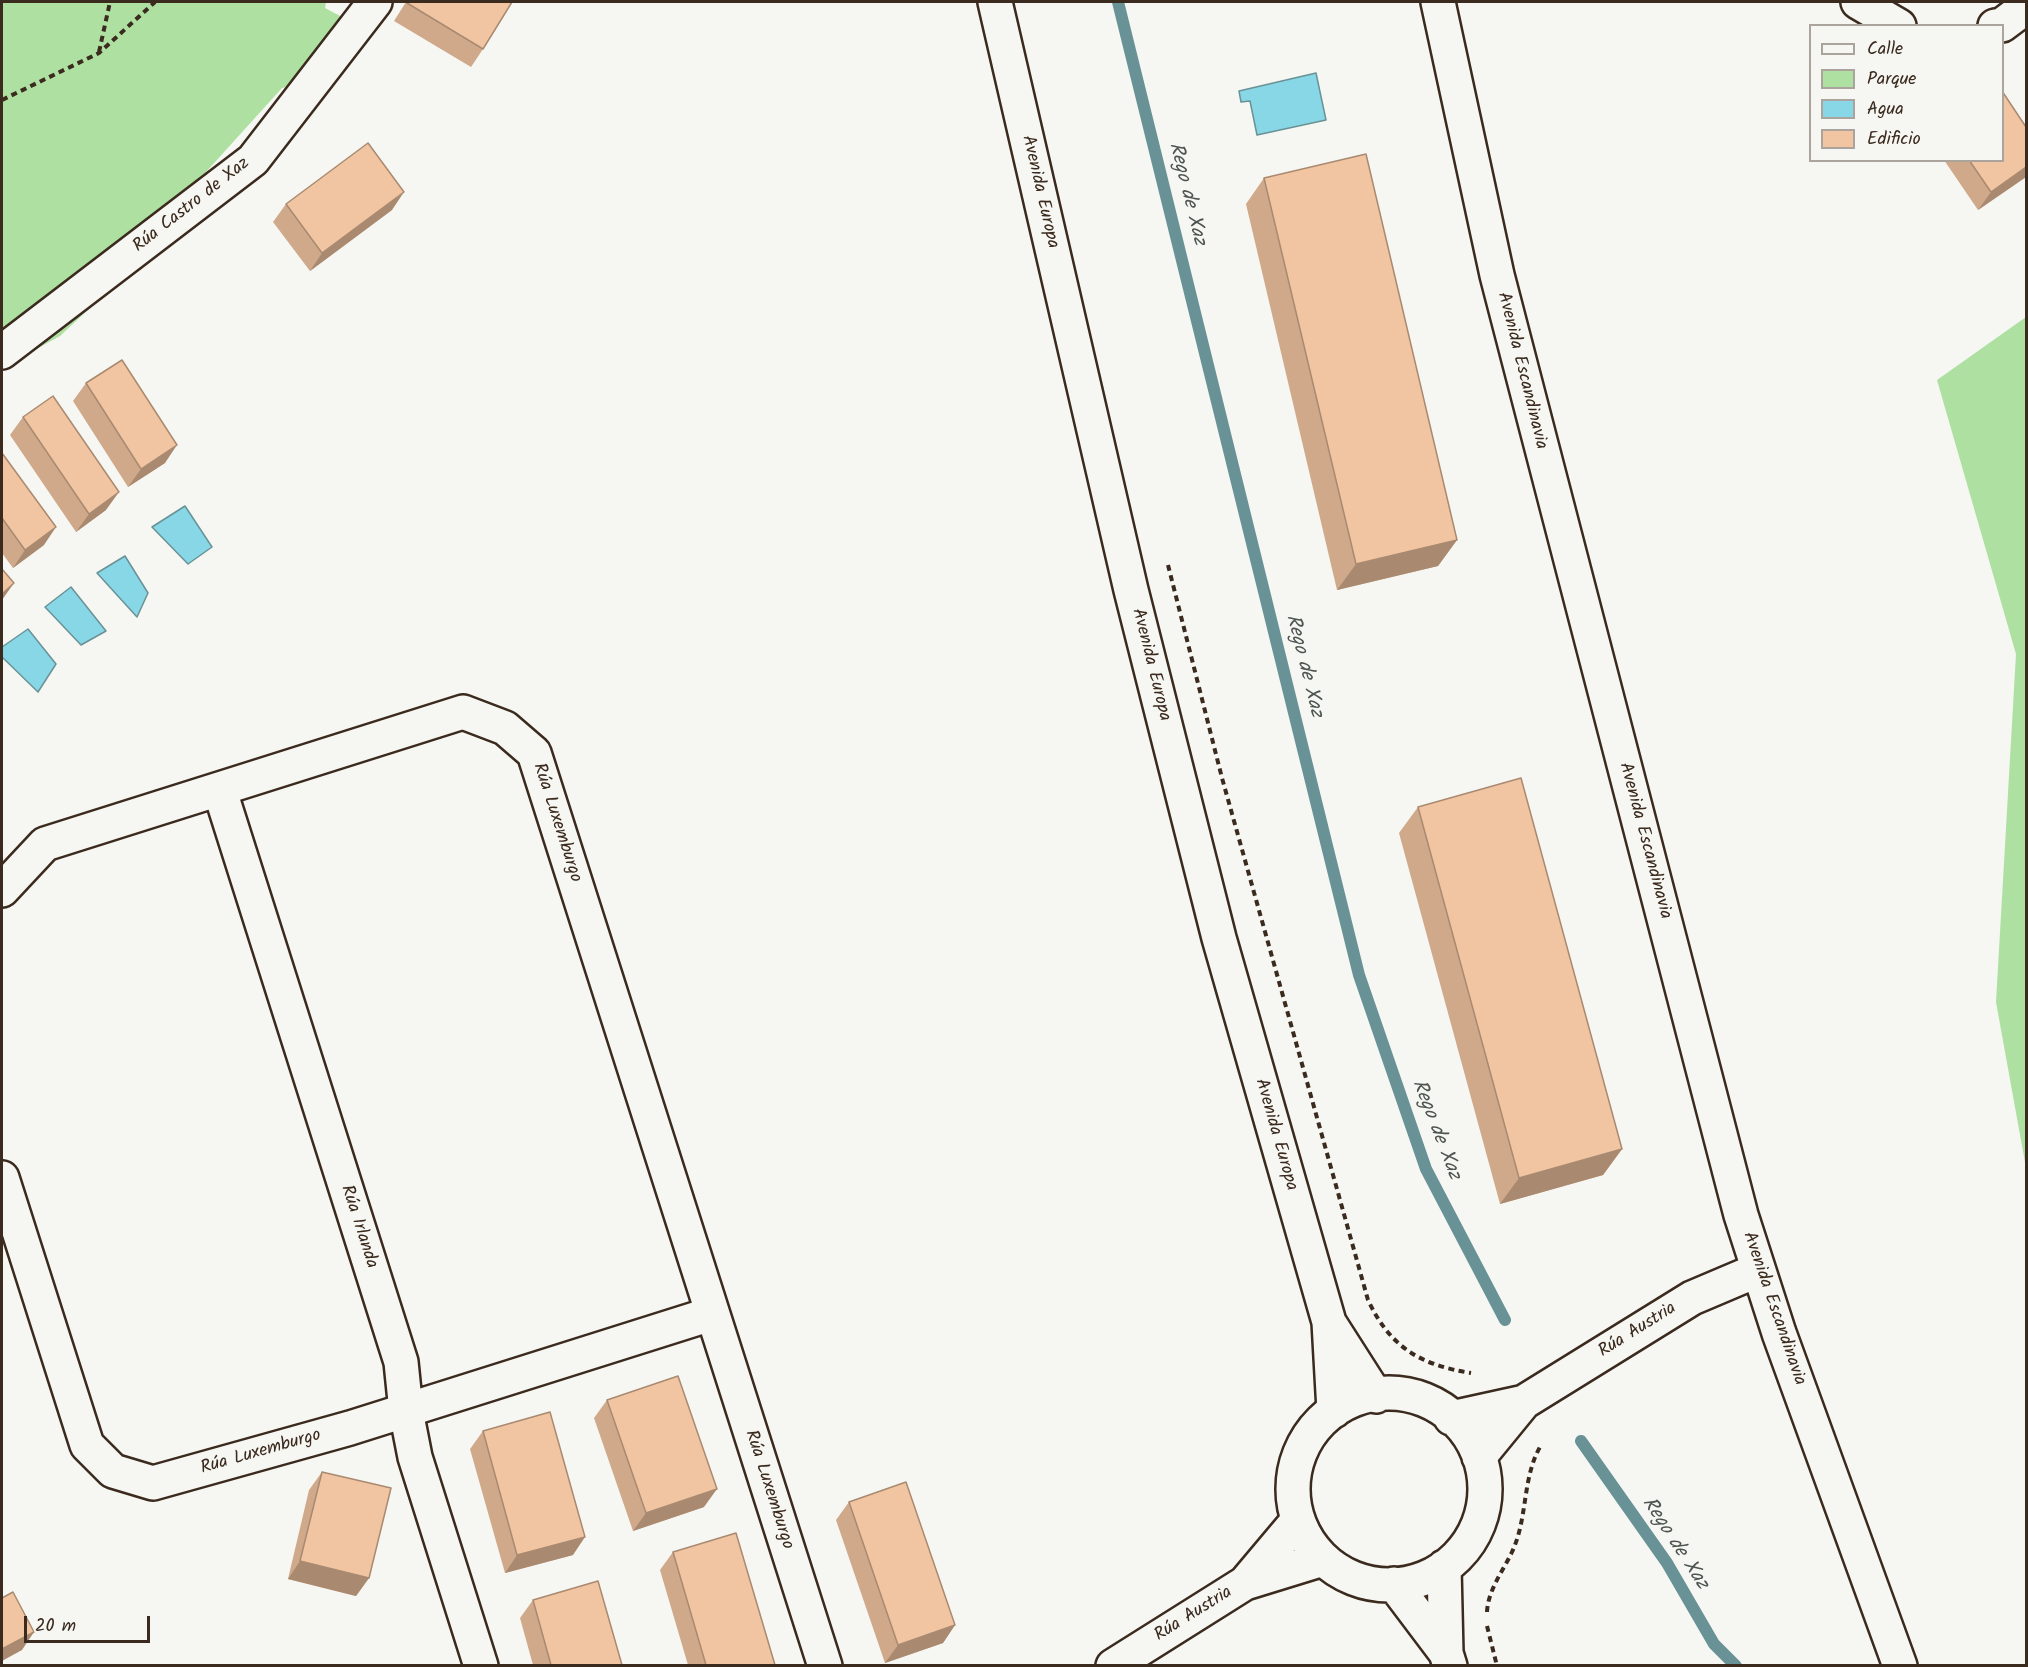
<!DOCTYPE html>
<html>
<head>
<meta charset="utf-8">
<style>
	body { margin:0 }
	#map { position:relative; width:2028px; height:1667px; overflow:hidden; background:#f6f6f2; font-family:Kalam,sans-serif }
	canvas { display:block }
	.frame { position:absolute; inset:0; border:3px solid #3b2a1e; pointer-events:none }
	.legend { position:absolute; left:1809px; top:24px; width:195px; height:138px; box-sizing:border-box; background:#f6f6f2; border:2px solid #aba49d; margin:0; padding:8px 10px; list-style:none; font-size:18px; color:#3b2a1e }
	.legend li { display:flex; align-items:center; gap:12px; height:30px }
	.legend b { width:30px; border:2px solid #aba49d }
	.scale { position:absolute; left:24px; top:1616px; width:126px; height:27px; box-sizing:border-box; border:3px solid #3b2a1e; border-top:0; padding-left:8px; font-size:18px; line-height:21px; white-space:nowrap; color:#3b2a1e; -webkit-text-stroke:4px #f6f6f2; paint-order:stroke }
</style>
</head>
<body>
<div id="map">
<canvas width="2028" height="1667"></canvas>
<div class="frame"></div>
<ul class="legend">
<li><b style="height:8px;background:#f6f6f2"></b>Calle</li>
<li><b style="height:16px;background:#ade0a1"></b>Parque</li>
<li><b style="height:16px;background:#88d7e6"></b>Agua</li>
<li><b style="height:16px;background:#f1c5a1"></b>Edificio</li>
</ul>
<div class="scale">20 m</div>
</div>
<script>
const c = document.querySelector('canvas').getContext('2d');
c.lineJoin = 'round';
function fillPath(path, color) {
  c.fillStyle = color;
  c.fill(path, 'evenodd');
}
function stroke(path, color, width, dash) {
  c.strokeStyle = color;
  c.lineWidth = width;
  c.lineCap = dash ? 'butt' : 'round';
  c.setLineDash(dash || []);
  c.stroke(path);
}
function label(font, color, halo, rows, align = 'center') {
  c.font = font + ' Kalam,sans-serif';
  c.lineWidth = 4.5;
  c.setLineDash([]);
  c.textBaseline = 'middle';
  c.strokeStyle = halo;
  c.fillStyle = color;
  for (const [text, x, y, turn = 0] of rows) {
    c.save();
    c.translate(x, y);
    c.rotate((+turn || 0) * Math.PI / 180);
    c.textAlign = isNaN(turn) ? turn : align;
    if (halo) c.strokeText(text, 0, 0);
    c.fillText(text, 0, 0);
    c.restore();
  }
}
fillPath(new Path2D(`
	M2 2H326L325 8 344 18 333 77 282 88 177 204 107 292 60 336 2 368Z
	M2026 317V1168L1996 1002 2016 654 1937 380Z`), '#ade0a1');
const water = new Path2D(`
	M1316 73 1326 120 1257 135 1250 101 1241 102 1239 91Z
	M185 506 212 547 188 564 152 527Z
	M125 556 148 593 137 617 97 573Z
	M71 587 106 631 81 645 45 607Z
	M28 629 56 664 38 692 2 657V647Z`);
fillPath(water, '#88d7e6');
stroke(water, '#699296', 1.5);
stroke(new Path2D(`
	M1118 2 1359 975 1426 1169 1505 1320
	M1581 1441 1667 1563 1714 1644 1736 1666`), '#699296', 12);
const minor = new Path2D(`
	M995 2 1131 590 1219 938 1329 1322 1334 1411
	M1438 2 1497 275 1741 1215 1779 1333 1900 1666
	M1858 2 1899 26
	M1995 26 2002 25 2026 7
	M2 352 253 160 375 2
	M220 791 401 1362 406 1411 415 1457 481 1666
	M2 890 45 844 463 712 505 728 534 753 825 1666
	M2 1178 87 1445 113 1471 153 1483 350 1428 711 1314
	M1330 1324 1376 1396
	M1293 1489a96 96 0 1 1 192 0a96 96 0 1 1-192 0Z
	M1451 1418 1524 1402
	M1479 1457 1524 1402 1692 1298 1758 1270
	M1444 1567 1446 1653 1450 1666
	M1245 1583 1298 1520
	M1394 1584 1446 1653
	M1113 1666 1245 1583 1323 1559`);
stroke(minor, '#3b2a1e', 38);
stroke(new Path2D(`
	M99 52 110 2
	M2 100 99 53 155 2
	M1168 565 1222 778 1368 1300C1390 1347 1420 1365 1471 1373
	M1487 1612C1488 1590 1503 1571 1512 1552 1528 1518 1522 1479 1540 1447
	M1487 1626 1497 1666`), '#3b2a1e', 4, [6, 4.5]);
stroke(minor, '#f6f6f2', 33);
fillPath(new Path2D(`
	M406 2H512L483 49 471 67 394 21Z
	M1944 160H2002L2026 177 1978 210Z
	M1264 178 1457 540 1438 566 1337 590 1246 204Z
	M286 204 392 210 310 271 273 222Z
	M86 383 165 463 128 487 73 401Z
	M23 417 106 510 76 532 10 435Z
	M2 453 44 545 13 568 2 553Z
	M1418 807 1622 1149 1603 1175 1500 1204 1399 833Z
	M607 1400 704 1507 633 1531 594 1418Z
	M483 1431 573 1555 505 1573 470 1449Z
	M322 1472 369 1578 356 1596 288 1579 309 1490Z
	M849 1502 955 1625 943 1643 885 1663 836 1520Z
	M673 1552 775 1665H688L660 1570Z
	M533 1600 622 1665H533L520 1618Z`), '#cfa98a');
fillPath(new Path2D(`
	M2026 167V177L1978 210 1991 192Z
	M404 192 392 210 310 271 322 253Z
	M177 445 165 463 128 487 141 469Z
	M119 492 106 510 76 532 89 514Z
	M56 527 44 545 13 568 25 550Z
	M1457 540 1438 566 1337 590 1356 564Z
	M14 583 2 600V594Z
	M1622 1149 1603 1175 1500 1204 1519 1178Z
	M717 1489 704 1507 633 1531 646 1513Z
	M585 1537 573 1555 505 1573 517 1555Z
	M300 1561 369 1578 356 1596 288 1579Z
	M955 1625 943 1643 885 1663 898 1645Z
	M34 1632 22 1650 2 1661V1649Z`), '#a98a71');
const building = new Path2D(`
	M407 3V2H512L483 49Z
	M2002 91 2026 127V167L1991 192 1969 160H2002Z
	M368 143 404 192 322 253 286 204Z
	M1366 154 1457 540 1356 564 1264 178Z
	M122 360 177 445 141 469 86 383Z
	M53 396 119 492 89 514 23 417Z
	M2 453 56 527 25 550 2 518Z
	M2 569 14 583 2 594Z
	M1521 778 1622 1149 1519 1178 1418 807Z
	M678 1376 717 1489 646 1513 607 1400Z
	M550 1412 585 1537 517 1555 483 1431Z
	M322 1472 391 1488 369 1578 300 1561Z
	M906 1482 955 1625 898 1645 849 1502Z
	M736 1533 775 1665H706L673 1552Z
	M598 1581 622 1665H551L533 1600Z
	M13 1592 34 1632 2 1649V1598Z`);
fillPath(building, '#f1c5a1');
stroke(building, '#a98a71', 1.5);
label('18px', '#3b2a1e', '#f6f6f2', [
	["Avenida Europa",1039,192,77],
	["Rúa Castro de Xaz",192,206,-38],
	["Avenida Escandinavia",1521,371,76],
	["Avenida Europa",1150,665,76],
	["Rúa Luxemburgo",556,823,72],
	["Avenida Escandinavia",1644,841,75],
	["Avenida Europa",1275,1135,74],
	["Rúa Irlanda",358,1227,72],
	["Avenida Escandinavia",1773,1309,71],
	["Rúa Austria",1638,1331,-32],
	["Rúa Luxemburgo",261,1453,-16],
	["Rúa Luxemburgo",768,1490,72],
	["Rúa Austria",1194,1615,-32]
]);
label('italic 20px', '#4e5550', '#f6f6f2', [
	["Rego de Xaz",1186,194,76],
	["Rego de Xaz",1303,666,76],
	["Rego de Xaz",1435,1130,69],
	["Rego de Xaz",1674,1544,57]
]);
</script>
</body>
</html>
